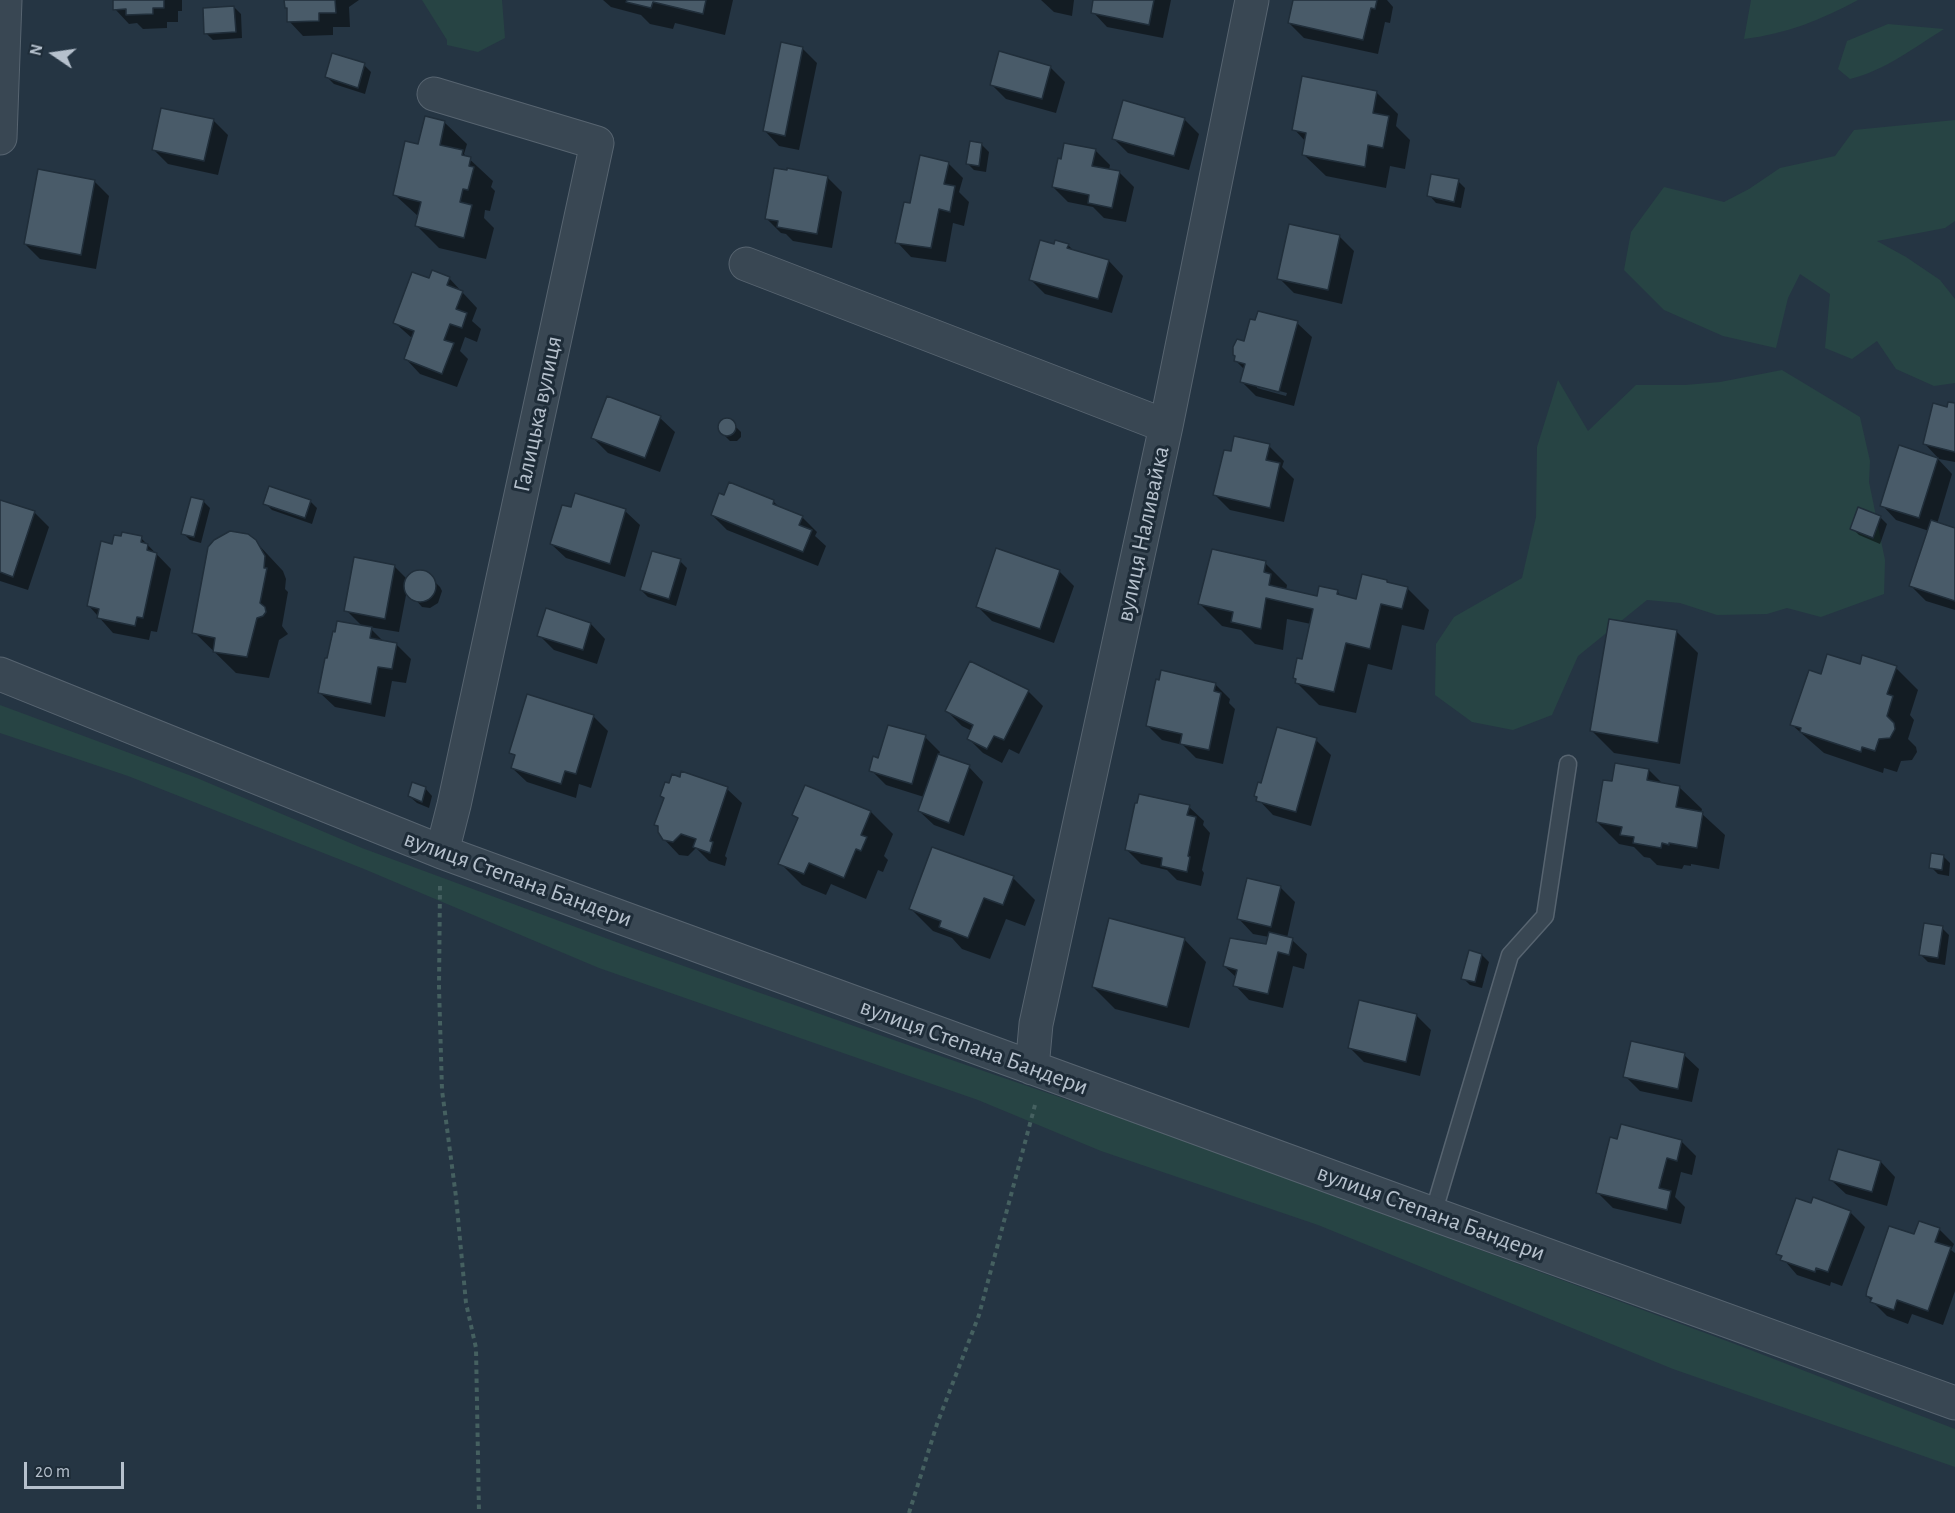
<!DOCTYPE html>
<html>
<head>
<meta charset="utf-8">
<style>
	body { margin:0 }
	#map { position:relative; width:1955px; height:1513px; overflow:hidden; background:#253543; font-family:"Alegreya Sans",sans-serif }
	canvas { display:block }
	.north { position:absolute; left:24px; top:24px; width:60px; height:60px; -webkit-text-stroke:4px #1e2c38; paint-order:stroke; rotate:283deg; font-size:16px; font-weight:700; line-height:24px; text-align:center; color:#b6c1cd }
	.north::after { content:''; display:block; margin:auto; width:21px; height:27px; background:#b6c1cd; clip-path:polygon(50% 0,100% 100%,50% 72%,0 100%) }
	.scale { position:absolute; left:24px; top:1462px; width:100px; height:27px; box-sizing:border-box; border:3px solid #b6c1cd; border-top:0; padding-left:8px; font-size:18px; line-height:21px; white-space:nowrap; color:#b6c1cd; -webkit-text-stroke:4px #1e2c38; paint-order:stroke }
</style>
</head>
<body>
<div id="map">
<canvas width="1955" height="1513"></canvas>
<div class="north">N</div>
<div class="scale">20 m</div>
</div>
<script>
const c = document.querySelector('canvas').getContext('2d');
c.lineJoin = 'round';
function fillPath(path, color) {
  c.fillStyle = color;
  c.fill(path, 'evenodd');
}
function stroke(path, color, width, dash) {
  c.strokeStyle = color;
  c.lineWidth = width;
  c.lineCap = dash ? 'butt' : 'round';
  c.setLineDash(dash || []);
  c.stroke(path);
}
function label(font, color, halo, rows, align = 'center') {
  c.font = font + ' "Alegreya Sans",sans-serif';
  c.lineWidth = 6;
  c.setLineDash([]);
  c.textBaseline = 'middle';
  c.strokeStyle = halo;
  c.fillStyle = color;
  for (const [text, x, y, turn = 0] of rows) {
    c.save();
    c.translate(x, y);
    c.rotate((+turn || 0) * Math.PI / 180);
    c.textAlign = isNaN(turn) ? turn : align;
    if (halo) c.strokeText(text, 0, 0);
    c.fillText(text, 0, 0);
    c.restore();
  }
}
fillPath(new Path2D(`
	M422 0H502L505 38 478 52 447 45V40Z
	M1751 0H1858C1821 20 1786 34 1744 39Z
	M1888 24 1944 29C1915 47 1884 71 1850 79L1838 69 1847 41Z
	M1955 120V221L1945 228 1877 241 1906 257 1940 280 1955 299V383L1934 386 1896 369 1877 341 1852 359 1825 348 1830 294 1800 274 1788 298 1776 348 1723 336 1664 310 1624 270 1631 232 1664 187 1724 202 1749 189 1780 168 1835 156 1854 130Z
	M1782 370 1860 417 1870 461 1869 482 1885 560 1884 594 1821 617 1787 608 1767 614 1717 615 1680 603 1647 600 1578 656 1552 715 1513 730 1472 722 1435 695 1436 644 1454 617 1522 578 1536 517 1537 447 1558 380 1588 431 1636 385H1685L1720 382Z
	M0 705 197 778 362 848 627 946 908 1045 1161 1132 1735 1344 1955 1429V1467L1673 1369 1318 1225 1101 1151 978 1100 599 968 364 869 128 776 0 733Z`), '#274444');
fillPath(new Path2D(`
	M114 0H182V11H178V22H167V28L143 29 137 23 129 24 115 9Z
	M286 0H359L349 7 350 27H333V35L303 36 289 21Z
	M603 0H733L725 35 675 23 673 29 650 24 641 15 611 7Z
	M1041 0H1074L1072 16 1054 12Z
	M1095 0H1171L1163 38 1107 27 1093 12Z
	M1295 0H1387L1393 7 1390 23 1385 22 1378 54 1304 38 1289 23Z
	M234 7 241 14 242 38 213 40 206 33Z
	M802 48 817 63 799 150 779 146 765 131Z
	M364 65 371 72 365 94 334 84 327 77Z
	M1050 67 1065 82 1056 113 1006 99 991 84Z
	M1376 92 1398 114 1396 126 1410 140 1405 169 1390 166 1386 188 1326 176 1303 154 1306 142 1294 129Z
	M1184 119 1199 134 1189 170 1128 153 1114 139Z
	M213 120 228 135 218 175 168 164 153 149Z
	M444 122 467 144 464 154 493 181 491 187 495 191 490 211 485 210 484 218 494 228 486 259 439 248 417 226 419 217 395 195 420 146Z
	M982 145 989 152 986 172 974 170 967 163Z
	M1095 150 1110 165 1109 170 1119 172 1134 187 1126 222 1104 218 1093 207 1068 202 1053 187Z
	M948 163 963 178 959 192 969 202 964 226 953 223 946 262 911 257 897 242 912 205Z
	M827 177 842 192 832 248 793 241 786 234 781 233 766 218Z
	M94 181 109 196 96 269 40 259 25 244Z
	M1458 181 1465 188 1461 208 1436 203 1429 195Z
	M1339 236 1354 251 1342 304 1294 293 1279 278Z
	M1068 245 1074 251 1109 261 1123 276 1112 313 1045 294 1030 279 1055 246Z
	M449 278 477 308 472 321 481 329 477 342 465 337 460 351 468 359 457 387 420 374 406 359 413 339 394 322 430 280Z
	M1297 323 1312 337 1294 406 1256 396 1242 382 1245 370 1236 361 1245 343ZM1257 385 1287 393 1286 396 1257 388Z
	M1955 405V462L1939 459 1925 444 1948 409Z
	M660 418 675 432 660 472 608 453 593 438Z
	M724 420H729L741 432V437L737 441H730L720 431V424Z
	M1269 446 1284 461 1282 467 1294 479 1284 522 1230 510 1215 495 1232 453Z
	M1938 459 1952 474 1937 524 1955 530V610L1926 601 1911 586 1929 531 1896 520 1882 505Z
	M0 501 34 512 49 527 28 590 0 581Z
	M203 501 210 508 201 543 190 540 183 533Z
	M310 501 317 508 312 524 272 510 265 503Z
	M773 501 780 508 802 517 817 532 815 536 826 546 818 566 727 530 712 515Z
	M625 511 640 525 625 577 566 558 551 544Z
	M1880 517 1887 524 1880 544 1859 535 1852 528Z
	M141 538 171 569 157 632 151 631 149 640 113 633 89 606 113 545Z
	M255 541 283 571 286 579 285 589 288 592 282 626 288 634 279 640 269 678 236 673 194 632Z
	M680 561 687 568 676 606 648 597 641 590Z
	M1265 563 1287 585 1286 591 1318 598 1337 591 1342 597 1358 600 1387 581 1389 584 1407 588 1429 610 1424 630 1402 625 1392 670 1368 664 1356 713 1319 705 1297 683 1294 677 1303 661 1311 624 1287 619 1283 650 1255 644 1241 630 1222 626 1200 604Z
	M394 566 407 579 417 572 426 573 440 587 442 591 438 603 430 608 422 607 407 590 399 632 369 627 384 642 396 644 411 659 406 683 392 681 385 717 335 707 320 693 363 627 346 610Z
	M1059 571 1074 586 1054 643 992 621 977 606Z
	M591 624 605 639 597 664 554 650 539 635Z
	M1676 631 1698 653 1680 764 1614 753 1592 731Z
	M1861 666 1896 668 1918 690 1910 715 1914 720 1908 739 1916 747 1917 752 1912 760 1901 761 1897 772 1884 768 1883 773 1824 753 1792 725 1822 676Z
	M1215 684 1230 699 1229 703 1235 709 1223 764 1196 758 1183 745 1162 740 1147 725Z
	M1028 691 1043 706 1019 754 1009 749 1002 763 983 753 968 738 972 731 962 726 947 711Z
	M593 716 608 731 591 788 579 784 576 798 527 782 512 768 516 757 511 752Z
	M925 737 940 752 938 756 969 767 983 782 964 836 934 825 919 811 924 797 886 785 871 770 879 760Z
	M1316 740 1331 755 1311 826 1273 815 1255 796Z
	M1649 770 1663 784 1679 787 1702 809 1701 813 1725 835 1719 869 1691 864V866L1684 865 1682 869 1657 865 1650 858 1644 857 1634 847 1619 844 1597 822 1613 783Z
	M806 787 871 812 893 834 884 856 888 860 883 872 878 870 866 899 831 884 826 895 802 885 780 863 799 820 794 815Z
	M425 788 432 796 429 808 417 803 409 796Z
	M727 789 742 803 725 856 727 858 725 866 709 861 696 848 688 856 679 855 661 836 660 829 656 824 665 799 661 796Z
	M1189 807 1204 821 1203 825 1210 833 1202 870 1204 873 1201 886 1177 880 1167 870 1141 864 1126 849Z
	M1943 856 1950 863 1949 876 1938 874 1931 867Z
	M1013 878 1035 900 1025 926 1006 919 990 959 962 949 952 938 933 931 911 909Z
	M1280 887 1295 902 1287 938 1292 940 1307 954 1304 969 1293 966 1283 1008 1249 1000 1235 985 1237 978 1224 966 1267 946 1269 937 1253 934 1239 919Z
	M1942 928 1949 935 1945 965 1928 962 1921 955Z
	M1184 939 1206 962 1189 1028 1115 1009 1093 987Z
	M1482 955 1489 962 1482 988 1470 985 1463 978Z
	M1416 1015 1431 1030 1420 1076 1364 1062 1349 1047Z
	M1684 1055 1699 1069 1692 1102 1640 1091 1625 1076Z
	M1618 1140 1681 1141 1696 1156 1692 1175 1681 1172 1675 1197 1685 1207 1681 1224 1613 1208 1598 1193Z
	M1881 1162 1895 1177 1887 1206 1846 1194 1831 1180Z
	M1812 1205 1850 1212 1865 1227 1842 1286 1831 1282 1830 1286 1797 1275 1778 1253Z
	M1939 1229 1954 1244 1951 1250 1955 1253V1291L1943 1325 1912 1314 1908 1324 1887 1316 1867 1296 1915 1236Z`), '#0007');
const building = new Path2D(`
	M113 0H164V8H153V14L126 15V9L113 10Z
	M284 0H335L336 13H319V21L287 22V8H285Z
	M627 0H706L703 14 653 2 651 8 626 2Z
	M1093 0H1154L1149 25 1091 13Z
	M1293 0H1377L1375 9 1371 8 1363 40 1288 23Z
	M234 6 236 32 204 34 203 8Z
	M781 42 803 47 785 136 763 131Z
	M999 51 1051 66 1042 99 990 85Z
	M332 53 365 63 358 88 325 77Z
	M1302 76 1377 91 1373 113 1389 116 1383 148 1368 145 1365 167 1302 155 1306 133 1292 130Z
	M1123 100 1185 118 1174 156 1112 139Z
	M161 108 214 119 204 161 152 150Z
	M425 116 445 121 440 145 463 150 462 155 471 157 469 166 474 167 468 190 463 189 460 202 472 205 464 238 415 226 421 202 393 195 405 141 418 144Z
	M970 141 982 143 979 166 966 164Z
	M1064 143 1096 149 1092 166 1120 171 1112 208 1088 203 1089 195 1052 187 1058 158 1061 159Z
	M920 155 949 162 944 184 955 186 950 212 939 209 931 248 895 243 904 202 910 203Z
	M774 168 787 170V168L828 176 817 234 777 227 778 221 765 219Z
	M38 169 95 180 81 255 24 244Z
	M1431 174 1459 179 1454 202 1427 196Z
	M1289 224 1340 235 1328 290 1277 279Z
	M1040 240 1054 244 1055 240 1069 244 1067 248 1109 260 1098 299 1029 280Z
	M432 270 450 277 447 285 463 291 456 309 467 313 462 328 450 324 444 340 454 343 442 374 404 359 414 331 393 323 412 272 429 278Z
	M1258 311 1298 321 1279 392 1240 382 1245 364 1234 361 1235 356 1233 355V347L1237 339 1244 341 1250 319 1255 320Z
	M607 396 661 416 645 458 591 438Z
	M1948 402 1955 403V452L1923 444 1933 403 1947 407Z
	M718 427a9 9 0 1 1 18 0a9 9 0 1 1-18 0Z
	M1234 436 1270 444 1266 460 1280 463 1270 508 1213 495 1224 450 1231 451Z
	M1899 445 1938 458 1919 518 1880 506Z
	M729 482 774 500 773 504 803 516 799 525 812 530 803 552 711 515 719 493 724 495Z
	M269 486 311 500 305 518 263 504Z
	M575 493 626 509 610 564 550 544 562 505 571 507Z
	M191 497 204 500 194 537 181 534Z
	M0 500 35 511 13 577 0 572Z
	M1858 507 1881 516 1873 538 1850 529Z
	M1931 520 1955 528V601L1909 586Z
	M230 531 248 534 256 540 265 556 264 568H267L260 603 265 607 266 612 263 616 257 618 247 657 213 652 215 638 192 633 208 547 214 540Z
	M122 532 142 536 141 542 148 544 147 550 157 553 143 618 137 617 135 626 97 618 99 609 87 606 101 541 112 544 114 535 121 536Z
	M996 548 1060 570 1040 629 976 607Z
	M1212 549 1266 561 1264 572 1271 574 1269 585 1317 596 1319 586 1338 590 1337 594 1356 599 1362 574 1387 580V582L1408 587 1402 609 1381 604 1370 649 1346 643 1334 692 1295 683 1296 679 1293 678 1297 658 1302 659 1313 609 1266 598 1261 629 1231 622 1233 612 1198 604Z
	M652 551 681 559 669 599 640 590Z
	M354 557 395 565 385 619 344 611Z
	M404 586a16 16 0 1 1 32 0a16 16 0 1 1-32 0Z
	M546 608 591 623 583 650 537 636Z
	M1609 619 1677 630 1658 743 1590 731Z
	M337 621 372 627 370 638 397 643 392 669 378 667 371 704 318 693 325 658H327L333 631 335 632Z
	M1827 654 1860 664 1862 655 1897 666 1887 694 1893 696 1887 716 1894 723 1895 729 1890 738 1879 739 1875 751 1862 747 1861 752 1800 732 1801 728 1790 725 1809 670 1821 674Z
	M970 661 1029 690 1004 740 994 736 987 749 967 739 973 725 945 711Z
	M1161 670 1216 683 1214 691 1221 693 1209 750 1180 744 1182 734 1146 726 1156 679 1159 680Z
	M527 694 594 715 576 774 565 771 561 784 511 768 515 755 509 753Z
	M888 725 926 735 912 784 869 771 873 756 878 758Z
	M1277 727 1317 738 1296 812 1256 801 1257 797 1254 796 1258 782 1261 783Z
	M938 754 970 765 949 823 918 811Z
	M1615 763 1649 769 1647 780 1680 786 1676 807 1703 812 1697 848 1669 843V845L1662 843 1661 848 1633 843 1634 837 1620 835 1622 827 1596 822 1603 780 1612 781Z
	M681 771 728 787 710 841 713 842 710 853 693 847 696 839 681 834 673 842 663 840 658 832V826L654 825 664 798 660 796 665 782 669 783 672 774 680 777Z
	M412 782 426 787 422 802 408 796Z
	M805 785 871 811 861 835 867 837 861 851 856 849 844 878 809 863 804 874 778 864 798 818 792 815Z
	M1139 794 1190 805 1187 815 1196 817 1188 856 1190 857 1187 872 1161 866 1162 858 1125 850 1135 803H1137Z
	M932 847 1014 876 1003 905 984 898 968 938 939 927 941 921 909 909Z
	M1931 853 1944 855 1942 870 1929 868Z
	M1247 878 1281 886 1271 927 1237 919Z
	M1109 918 1185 938 1167 1007 1092 987Z
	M1924 923 1943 926 1938 958 1919 955Z
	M1269 932 1293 938 1289 955 1278 952 1268 994 1233 986 1237 970 1223 966 1230 938 1266 944Z
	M1469 950 1482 954 1475 982 1461 979Z
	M1359 1000 1417 1014 1406 1062 1348 1048Z
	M1631 1041 1685 1053 1678 1089 1623 1077Z
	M1621 1124 1682 1140 1677 1161 1667 1158 1659 1188 1671 1191 1667 1210 1596 1193 1610 1137 1617 1139Z
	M1838 1149 1881 1161 1872 1192 1829 1180Z
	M1813 1197 1851 1211 1828 1272 1816 1268 1815 1272 1780 1260 1782 1256 1776 1254 1796 1198 1811 1203Z
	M1919 1221 1940 1228 1935 1242 1951 1247 1928 1311 1897 1300 1894 1310 1870 1302 1872 1298 1866 1296 1867 1290 1889 1226 1914 1234Z`);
fillPath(building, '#495b69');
stroke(building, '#202e3a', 1.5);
const lane = new Path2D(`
	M1433 1214 1510 955 1545 916 1568 764`);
const street = new Path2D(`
	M434 94 597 143 454 805 442 852
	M0 138 5 0
	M746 264 1166 426
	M0 674 442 852 1433 1214 1955 1403
	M1032 1068 1036 1024 1166 426 1252 0`);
stroke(lane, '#576470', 19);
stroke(street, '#576470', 35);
stroke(new Path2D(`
	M440 886 439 987 442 1090 456 1197 466 1303 476 1348 479 1513
	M909 1513 937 1424 979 1315 1035 1105`), '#456060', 4, [4.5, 4.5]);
stroke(lane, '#394753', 16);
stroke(street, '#394753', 33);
label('24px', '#b6c1cd', '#1e2c38', [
	["Галицька вулиця",538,414,-78],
	["вулиця Наливайка",1143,534,-78],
	["вулиця Степана Бандери",518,879,20],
	["вулиця Степана Бандери",974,1047,20],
	["вулиця Степана Бандери",1431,1213,20]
]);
</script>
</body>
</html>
